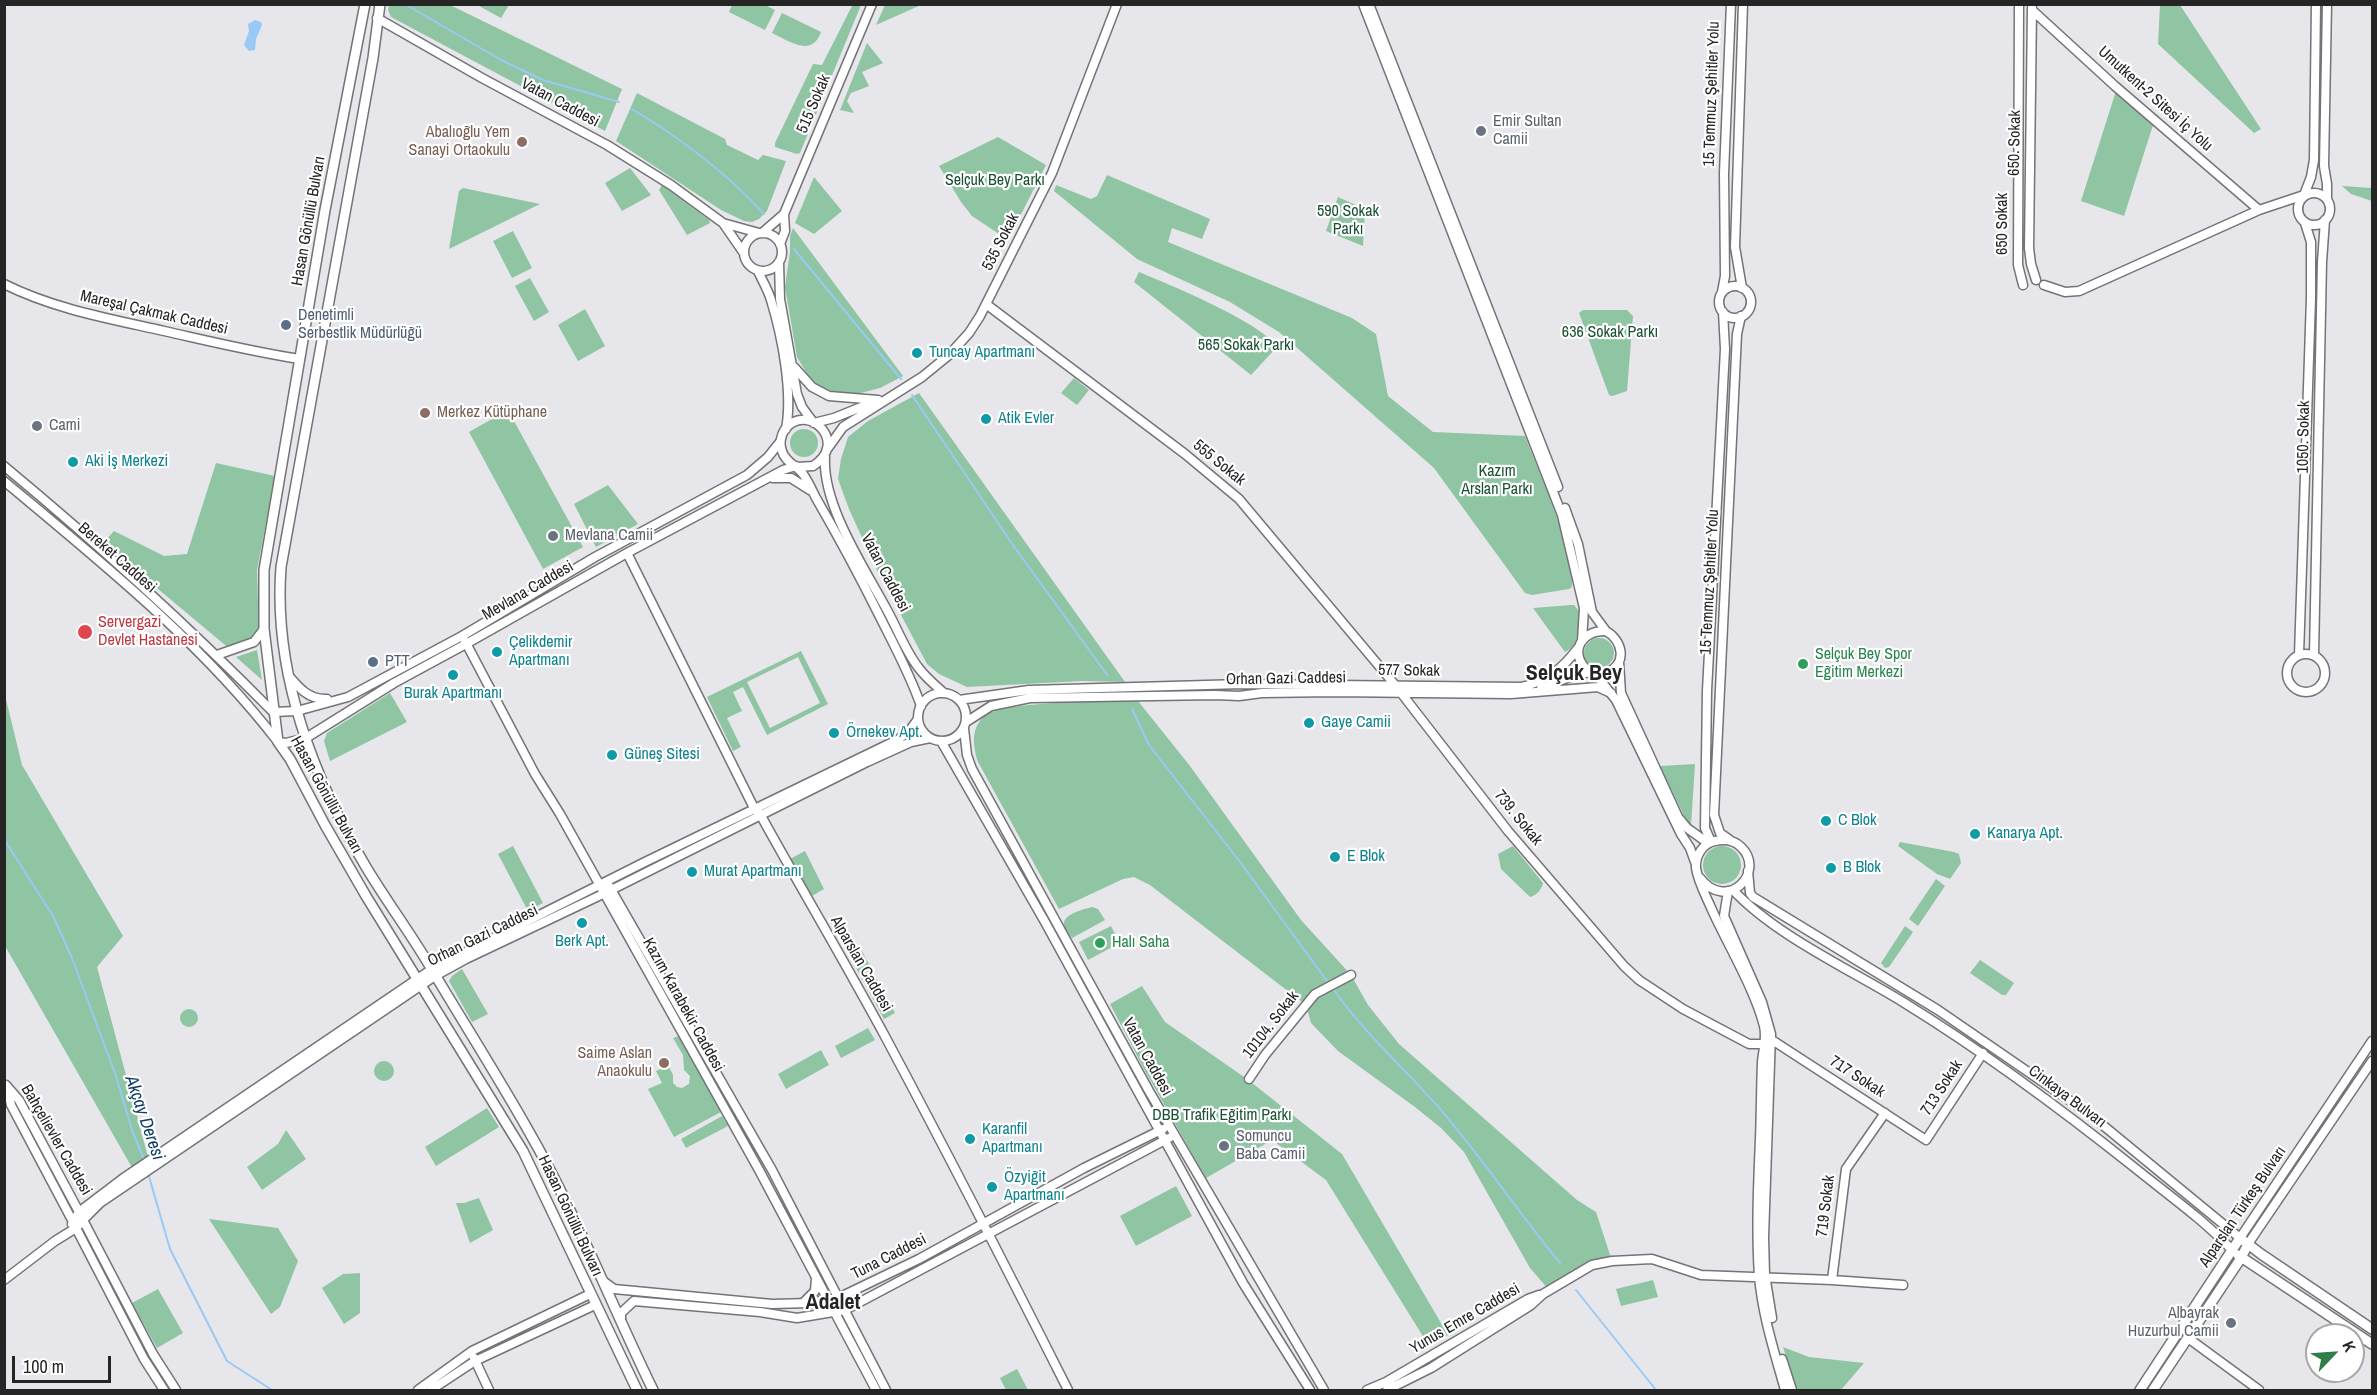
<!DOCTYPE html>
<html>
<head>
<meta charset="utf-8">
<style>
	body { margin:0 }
	#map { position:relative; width:2377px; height:1395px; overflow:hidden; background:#e6e6eb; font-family:"Archivo Narrow",sans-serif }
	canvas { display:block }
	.frame { position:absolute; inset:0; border:6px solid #252526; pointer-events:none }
	.north { position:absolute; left:2305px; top:1323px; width:60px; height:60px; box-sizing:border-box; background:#fff; border:2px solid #a8a8a8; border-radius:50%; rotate:65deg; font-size:16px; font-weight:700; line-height:24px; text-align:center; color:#252526 }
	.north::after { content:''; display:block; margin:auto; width:21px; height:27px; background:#307c4b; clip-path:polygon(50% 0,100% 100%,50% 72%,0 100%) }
	.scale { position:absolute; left:12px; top:1356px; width:99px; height:27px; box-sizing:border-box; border:3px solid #252526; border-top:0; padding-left:8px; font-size:18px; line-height:21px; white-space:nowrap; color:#252526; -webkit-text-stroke:4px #fff; paint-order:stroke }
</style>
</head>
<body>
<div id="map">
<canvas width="2377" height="1395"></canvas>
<div class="frame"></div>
<div class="north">K</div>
<div class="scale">100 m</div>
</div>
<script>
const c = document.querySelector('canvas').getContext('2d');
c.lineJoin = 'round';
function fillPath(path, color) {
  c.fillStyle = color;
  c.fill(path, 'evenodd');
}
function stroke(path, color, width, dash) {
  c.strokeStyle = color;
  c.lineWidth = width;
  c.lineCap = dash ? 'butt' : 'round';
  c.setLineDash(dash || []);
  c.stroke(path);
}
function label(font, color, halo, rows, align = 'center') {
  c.font = font + ' "Archivo Narrow",sans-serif';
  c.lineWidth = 4.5;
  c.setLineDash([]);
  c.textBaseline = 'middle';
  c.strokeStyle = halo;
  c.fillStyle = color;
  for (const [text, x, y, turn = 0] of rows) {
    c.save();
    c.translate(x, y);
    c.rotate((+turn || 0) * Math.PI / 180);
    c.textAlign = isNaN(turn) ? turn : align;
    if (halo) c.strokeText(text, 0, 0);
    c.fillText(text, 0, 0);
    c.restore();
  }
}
fillPath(new Path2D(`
	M853 4 861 5 800 153 797 154 775 147V143L813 64 822 65Z
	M389 5H450L622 89 605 131 391 17 388 10Z
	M479 5V4L509 5 501 18 479 6Z
	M732 5H765L775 10 765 30 729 12Z
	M885 5V4L921 5 876 25Z
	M2160 5H2180L2261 129 2254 133 2158 44Z
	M782 13 821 32C812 58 789 41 772 33Z
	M867 43 883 63 862 72 869 86 851 93 847 101 854 113 840 110Z
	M2116 91 2153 125 2124 216 2081 201Z
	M637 93 725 139 727 145 758 160 763 155 786 161 767 211 759 219 752 222 744 221 721 210 616 141Z
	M998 137 1046 165 1008 240 972 216 961 202 939 166Z
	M630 168 651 195 622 211 605 183Z
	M1107 175 1210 219 1202 239 1172 228 1168 242 1352 318 1376 334 1388 396 1433 432 1525 436C1539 473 1575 550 1572 587L1569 589 1532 595 1525 593 1434 468 1279 332 1230 302 1137 259 1054 191 1056 185 1091 199 1097 196Z
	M814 177 842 211 814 234 795 223Z
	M662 185 709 220 710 223 687 235 659 190Z
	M2342 186 2372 188V201L2351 194Z
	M463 188 540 204 449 249 459 191Z
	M1338 197 1365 209 1363 246 1326 231Z
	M793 228 903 376 880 388 849 396 838 394 818 385 807 374 797 357 785 287 790 252V236Z
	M513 231 532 268 512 278 493 241Z
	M1139 272C1170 285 1261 322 1277 347L1251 375 1134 282Z
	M530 278 549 312 534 321 515 286Z
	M585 309 605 346 578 361 558 325Z
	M1583 310H1627L1633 316 1627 391 1612 396 1609 395 1579 313Z
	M1074 378 1089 390 1077 405 1061 393Z
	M919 393 1125 682 1083 681 967 687 939 674 927 664 874 564 849 509 838 479 841 459 848 437 868 421Z
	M508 410 583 547 543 569 469 432Z
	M790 443a14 14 0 1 1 28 0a14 14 0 1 1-28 0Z
	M216 463 275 476 257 570 259 639 231 650 103 543 114 531 164 556 187 554Z
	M608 485 638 524 596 547 574 504Z
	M1571 605H1574L1579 611C1582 625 1579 646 1565 652L1533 608Z
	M1584 653a15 15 0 1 1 30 0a15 15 0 1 1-30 0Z
	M257 650 262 680 236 657Z
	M801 651 828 704 767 735 743 687 733 692 742 711 727 718 741 747 733 751 707 697ZM798 657 820 703 770 728 747 682Z
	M4 691 22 765 123 936 97 967 149 1161 134 1171 5 946Z
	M390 693 407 722 330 761 324 741 327 733Z
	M1138 701 1190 766 1301 920 1351 975 1368 1005 1399 1044 1577 1200 1596 1212 1612 1261 1592 1265 1549 1290 1530 1268 1464 1152 1441 1128 1415 1107 1338 1051 1311 1023 1306 1005 1150 885 1134 877 1123 879 1059 909 978 762C973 746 970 727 986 715 1004 701 1111 701 1138 701Z
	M1695 764 1691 826 1686 820 1660 766Z
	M1900 842 1954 852 1959 854 1961 863 1950 879 1937 874 1898 846Z
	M1703 865a19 19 0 1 1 38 0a19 19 0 1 1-38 0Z
	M513 846 543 903 528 911 498 854Z
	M1513 846 1543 883C1542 889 1536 896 1530 897L1501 869 1498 854Z
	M805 851 824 889 812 896 790 859Z
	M1936 879 1945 886 1918 926 1909 919Z
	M1092 907 1098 909 1105 920 1072 938C1070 935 1064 929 1064 925 1062 914 1085 909 1092 907Z
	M1111 926 1120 943 1088 960 1079 942Z
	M1905 926 1913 932 1889 967 1885 968 1881 963Z
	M862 951 895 1013 884 1019 850 957Z
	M1980 960 2014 983 2006 995H2002L1970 973Z
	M462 969 488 1014 472 1022 449 981 452 976Z
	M1142 986 1165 1022 1247 1079 1342 1154 1448 1335 1429 1346 1326 1180 1272 1140 1206 1178 1145 1071 1110 1004Z
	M180 1018a9 9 0 1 1 18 0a9 9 0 1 1-18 0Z
	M868 1028 875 1040 841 1058 835 1046Z
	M679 1036 723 1111 674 1137 648 1089 662 1083 656 1071 668 1065 673 1075V1083L677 1087 682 1088 689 1084 690 1076 684 1070 683 1055 673 1038Z
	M821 1050 829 1065 786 1089 778 1074Z
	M374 1071a10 10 0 1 1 20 0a10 10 0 1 1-20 0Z
	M487 1108 499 1127 436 1166 425 1147Z
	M722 1116 728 1126 686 1148 681 1139Z
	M286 1130 306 1159 262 1190 247 1167 278 1144Z
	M1176 1186 1192 1216 1136 1246 1120 1216Z
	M479 1198 493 1230 470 1243 456 1203H464Z
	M209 1219 278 1228 298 1261 280 1307 271 1314Z
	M360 1273V1313L344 1324 322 1288 343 1274Z
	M1653 1280 1658 1297 1621 1306 1616 1289Z
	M158 1289 183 1333 157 1348 132 1303Z
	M1783 1347 1809 1357 1864 1363 1841 1390H1797Z
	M1017 1369 1028 1390H1006L1000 1378Z`), '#8fc5a2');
fillPath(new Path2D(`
	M255 20 261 22 262 25 256 39 255 50 249 51 244 45 249 31 248 24Z`), '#99c9f5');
stroke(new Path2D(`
	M405 4 501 60 543 80 619 102
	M632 109C680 138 726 172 764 214
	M794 249 901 379
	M912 395 1015 548 1108 676
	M1132 709 1149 745 1240 862 1327 981
	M4 839 53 916 72 958 116 1076 133 1133 144 1159
	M1334 990C1364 1033 1407 1071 1441 1110 1483 1159 1519 1213 1560 1263
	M148 1173 170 1249 227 1361 272 1390
	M1576 1290 1656 1390`), '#99c9f5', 2);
const secondary = new Path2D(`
	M1363 4 1562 515 1584 608 1582 641
	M1369 4 1558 487
	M2019 4 2018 265 2023 285
	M2032 8 2029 248 2031 264 2036 280
	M2032 10 2115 86 2259 210
	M377 18 482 78 607 145 671 185 723 223 743 252
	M2298 209a16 16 0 1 1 32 0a16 16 0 1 1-32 0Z
	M2327 199V184L2324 166 2327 4
	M784 214 872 4
	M723 223 759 233
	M744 252a19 19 0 1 1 38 0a19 19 0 1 1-38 0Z
	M762 233 784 214
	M780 244 785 231 784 214
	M779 262 780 299 797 394 802 407 813 422
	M758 271C762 280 768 290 771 300 782 336 793 392 786 429
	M4 284C54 309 111 319 164 331 209 341 254 352 300 359
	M2044 285 2065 292 2079 291 2259 210 2304 195 2311 177 2314 160 2316 4
	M1719 302a16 16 0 1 1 32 0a16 16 0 1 1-32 0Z
	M1742 288 1735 247 1743 4
	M1722 292 1725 276 1724 173 1731 4
	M986 304 1185 454 1239 499 1395 685 1508 831 1624 966 1639 980 1683 1009 1749 1044H1764
	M794 367 812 387 829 396 878 400
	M814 423 834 418 871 403
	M828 448 843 427 922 377 949 355 969 333 980 316 1052 173 1117 4
	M825 457C822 505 864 567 887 610 897 628 905 650 918 667 925 677 935 685 944 693
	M4 466C98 544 188 626 273 712L297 711 348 697 462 636 595 557 747 475 768 457 780 442
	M797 467 813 466C850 443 808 401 785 429 781 435 779 444 782 451 785 462 796 465 803 474 808 481 812 490 816 498 838 536 859 575 879 615 894 645 910 674 921 706
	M773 478H791L810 490
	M4 481C101 562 201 642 278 742L286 743 306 738 394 683 466 644 627 553 783 470 796 466
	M1565 508 1578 544 1592 612 1606 631
	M627 553 754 808 760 814C802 890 846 964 887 1040 949 1156 1009 1273 1068 1390
	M465 641 535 774 560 814 759 1170 876 1390
	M2287 673a19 19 0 1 1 38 0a19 19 0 1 1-38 0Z
	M217 655 254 642 264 629
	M2299 655 2311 298V242L2305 223
	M2314 655 2322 262 2325 220
	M1619 662 1621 693 1678 817 1687 828 1708 843
	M288 675C299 688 309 700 327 699
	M1596 675 1616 700 1681 834 1690 848 1695 862
	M1541 689C1555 683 1570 675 1585 673 1594 671 1600 677 1608 672 1628 663 1622 640 1606 631 1579 630 1568 656 1590 672
	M918 717a24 24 0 1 1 48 0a24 24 0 1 1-48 0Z
	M959 700 1029 690 1242 684 1521 687C1547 682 1563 668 1578 648
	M966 722 991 706 1030 698 1215 695 1239 696 1262 693 1334 692 1511 694 1598 687 1611 693
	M964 729 967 755 972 769 1149 1091 1324 1390
	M941 741 1045 922 1243 1283 1310 1390
	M1730 840 1720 833 1714 815 1737 334 1741 316
	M1711 842 1705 828 1707 691 1725 349 1723 312
	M1748 871 1750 893 1753 897 1938 1010 2088 1113 2240 1238 2372 1041
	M1700 878C1727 913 1767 872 1741 847 1734 840 1724 839 1715 841 1703 843 1695 856 1696 868 1698 882 1707 898 1712 910 1728 945 1755 990 1764 1026 1767 1037 1763 1051 1762 1062 1761 1088 1761 1114 1760 1139 1758 1185 1756 1231 1759 1276 1762 1314 1775 1354 1785 1390
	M609 886 772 1170 886 1390
	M1733 890C1775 935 1849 969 1903 1002 1984 1052 2060 1108 2135 1168 2167 1194 2203 1219 2232 1250
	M1728 891 1724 916 1762 1002 1771 1034 1764 1237 1765 1275 1772 1318
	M1772 1040 1926 1140 1983 1053
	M1249 1079 1265 1055 1315 994 1351 975
	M6 1085 19 1100 79 1212 125 1177 432 969 647 861 899 739 910 730 918 719
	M7 1088 11 1105 73 1222 72 1224
	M2248 1244 2372 1061
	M4 1280 55 1241 76 1228 83 1220 79 1212 73 1222 76 1228 144 1359 164 1390
	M1832 1280 1846 1169 1885 1113
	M603 1281 614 1289 772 1304 810 1303 838 1298 919 1259 1084 1168 1163 1129
	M804 1302 815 1291 816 1278
	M621 1321V1313L634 1301 760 1312 797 1318 845 1310 1169 1138
	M2188 1338 2259 1390
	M474 1358 489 1390
	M1782 1359 1792 1390
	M176 1390 153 1354 83 1220 100 1203 435 976 466 959 603 894 867 762 911 742 930 738
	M418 1390 472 1351 590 1294
	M431 1390 475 1361 595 1305
	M1367 1390 1386 1382 1528 1299 1539 1295
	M1387 1390 1431 1368 1531 1305 1543 1294 1592 1265 1612 1261 1652 1259 1701 1275 1832 1280 1903 1285`);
const primary = new Path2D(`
	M365 4 325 210 264 570V629L278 742 290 759 325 825 366 896 523 1151 637 1390
	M380 4 373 58 281 567C273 674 313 777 366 867 387 902 411 934 431 968 463 1022 497 1075 528 1130 576 1213 611 1304 653 1390
	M2238 1255 2372 1344
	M2140 1390 2240 1238 2261 1254 2372 1329
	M2153 1390 2241 1258 2248 1244`);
stroke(secondary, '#737378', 11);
stroke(primary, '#737378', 12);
stroke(secondary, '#fff', 8);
stroke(primary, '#fff', 9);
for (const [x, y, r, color] of [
	[1481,131,6,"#6b7280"],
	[522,142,6,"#8d6e63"],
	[286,325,6,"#5c6f8a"],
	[917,353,6,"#0f9aa8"],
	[425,413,6,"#8d6e63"],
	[986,419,6,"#0f9aa8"],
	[37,426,6,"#6b7280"],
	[73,462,6,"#0f9aa8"],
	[553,536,6,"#6b7280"],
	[85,632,8,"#e0444e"],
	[497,652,6,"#0f9aa8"],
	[373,662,6,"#5c6f8a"],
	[1803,664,6,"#2e9e5b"],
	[453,675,6,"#0f9aa8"],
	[1309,723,6,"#0f9aa8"],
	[834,733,6,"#0f9aa8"],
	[612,755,6,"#0f9aa8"],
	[1826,821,6,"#0f9aa8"],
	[1975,834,6,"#0f9aa8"],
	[1335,857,6,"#0f9aa8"],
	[1831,868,6,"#0f9aa8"],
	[692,872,6,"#0f9aa8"],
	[582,923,6,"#0f9aa8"],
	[1100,943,6,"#2e9e5b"],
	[664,1063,6,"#8d6e63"],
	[970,1139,6,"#0f9aa8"],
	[1224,1146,6,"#6b7280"],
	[992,1187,6,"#0f9aa8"],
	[2231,1323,6,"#6b7280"]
]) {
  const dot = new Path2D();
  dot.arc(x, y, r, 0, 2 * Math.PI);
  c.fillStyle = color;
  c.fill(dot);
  stroke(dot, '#fff', 2);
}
label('16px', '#252526', '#fff', [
	["15 Temmuz Şehitler Yolu",1712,94,-88],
	["Umutkent-2 Sitesi İç Yolu",2155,99,42],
	["Vatan Caddesi",560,103,28],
	["515 Sokak",814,104,-67],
	["650. Sokak",2015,143,-89],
	["Hasan Gönüllü Bulvarı",309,221,-80],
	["650 Sokak",2003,224,-90],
	["535 Sokak",1001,242,-63],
	["Mareşal Çakmak Caddesi",154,313,13],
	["1050. Sokak",2304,437,-89],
	["555 Sokak",1219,463,39],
	["Bereket Caddesi",117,558,41],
	["Vatan Caddesi",885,573,62],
	["15 Temmuz Şehitler Yolu",1710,582,-87],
	["Mevlana Caddesi",528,591,-30],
	["577 Sokak",1409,671,1],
	["Orhan Gazi Caddesi",1286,679,-1],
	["Hasan Gönüllü Bulvarı",326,795,61],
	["739. Sokak",1518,818,51],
	["Orhan Gazi Caddesi",483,936,-26],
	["Alparslan Caddesi",861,964,60],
	["Kazım Karabekir Caddesi",683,1005,61],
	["10104. Sokak",1271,1025,-52],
	["Vatan Caddesi",1147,1057,61],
	["717 Sokak",1857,1077,33],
	["713 Sokak",1942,1088,-57],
	["Cinkaya Bulvarı",2067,1097,37],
	["Bahçelievler Caddesi",56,1140,60],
	["719 Sokak",1826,1206,-83],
	["Alparslan Türkeş Bulvarı",2243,1207,-56],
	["Hasan Gönüllü Bulvarı",570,1216,65],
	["Tuna Caddesi",889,1257,-27],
	["Yunus Emre Caddesi",1465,1319,-30]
]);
label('16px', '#5b616d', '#fff', [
	["Emir Sultan",1493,122],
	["Camii",1493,140],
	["Cami",49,426],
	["Mevlana Camii",565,536],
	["Somuncu",1236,1137],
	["Baba Camii",1236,1155],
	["Albayrak",2219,1314,"right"],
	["Huzurbul Camii",2219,1332,"right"]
], 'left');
label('16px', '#785e54', '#fff', [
	["Abalıoğlu Yem",510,133],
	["Sanayi Ortaokulu",510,151],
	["Merkez Kütüphane",437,413,"left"],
	["Saime Aslan",652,1054],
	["Anaokulu",652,1072]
], 'right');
label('16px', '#1a5133', '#fff', [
	["Selçuk Bey Parkı",995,181],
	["590 Sokak",1348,212],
	["Parkı",1348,230],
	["636 Sokak Parkı",1610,333],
	["565 Sokak Parkı",1246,346],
	["Kazım",1497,472],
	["Arslan Parkı",1497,490],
	["DBB Trafik Eğitim Parkı",1222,1116]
]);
label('16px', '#4e5e75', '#fff', [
	["Denetimli",298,316],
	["Serbestlik Müdürlüğü",298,334],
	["PTT",385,662]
], 'left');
label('16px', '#0d838f', '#fff', [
	["Tuncay Apartmanı",929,353],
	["Atik Evler",998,419],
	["Aki İş Merkezi",85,462],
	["Çelikdemir",509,643],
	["Apartmanı",509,661],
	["Burak Apartmanı",453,694,"center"],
	["Gaye Camii",1321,723],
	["Örnekev Apt.",846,733],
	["Güneş Sitesi",624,755],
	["C Blok",1838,821],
	["Kanarya Apt.",1987,834],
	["E Blok",1347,857],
	["B Blok",1843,868],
	["Murat Apartmanı",704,872],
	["Berk Apt.",582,942,"center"],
	["Karanfil",982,1130],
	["Apartmanı",982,1148],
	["Özyiğit",1004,1178],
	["Apartmanı",1004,1196]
], 'left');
label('16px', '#be3a42', '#fff', [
	["Servergazi",98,623],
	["Devlet Hastanesi",98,641]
], 'left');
label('16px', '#27864d', '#fff', [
	["Selçuk Bey Spor",1815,655],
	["Eğitim Merkezi",1815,673],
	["Halı Saha",1112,943]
], 'left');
label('italic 18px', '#113f62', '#fff', [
	["Akçay Deresi",144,1118,71]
]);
label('bold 22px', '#252526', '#fff', [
	["Selçuk Bey",1574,674],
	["Adalet",833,1303]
]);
</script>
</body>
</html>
